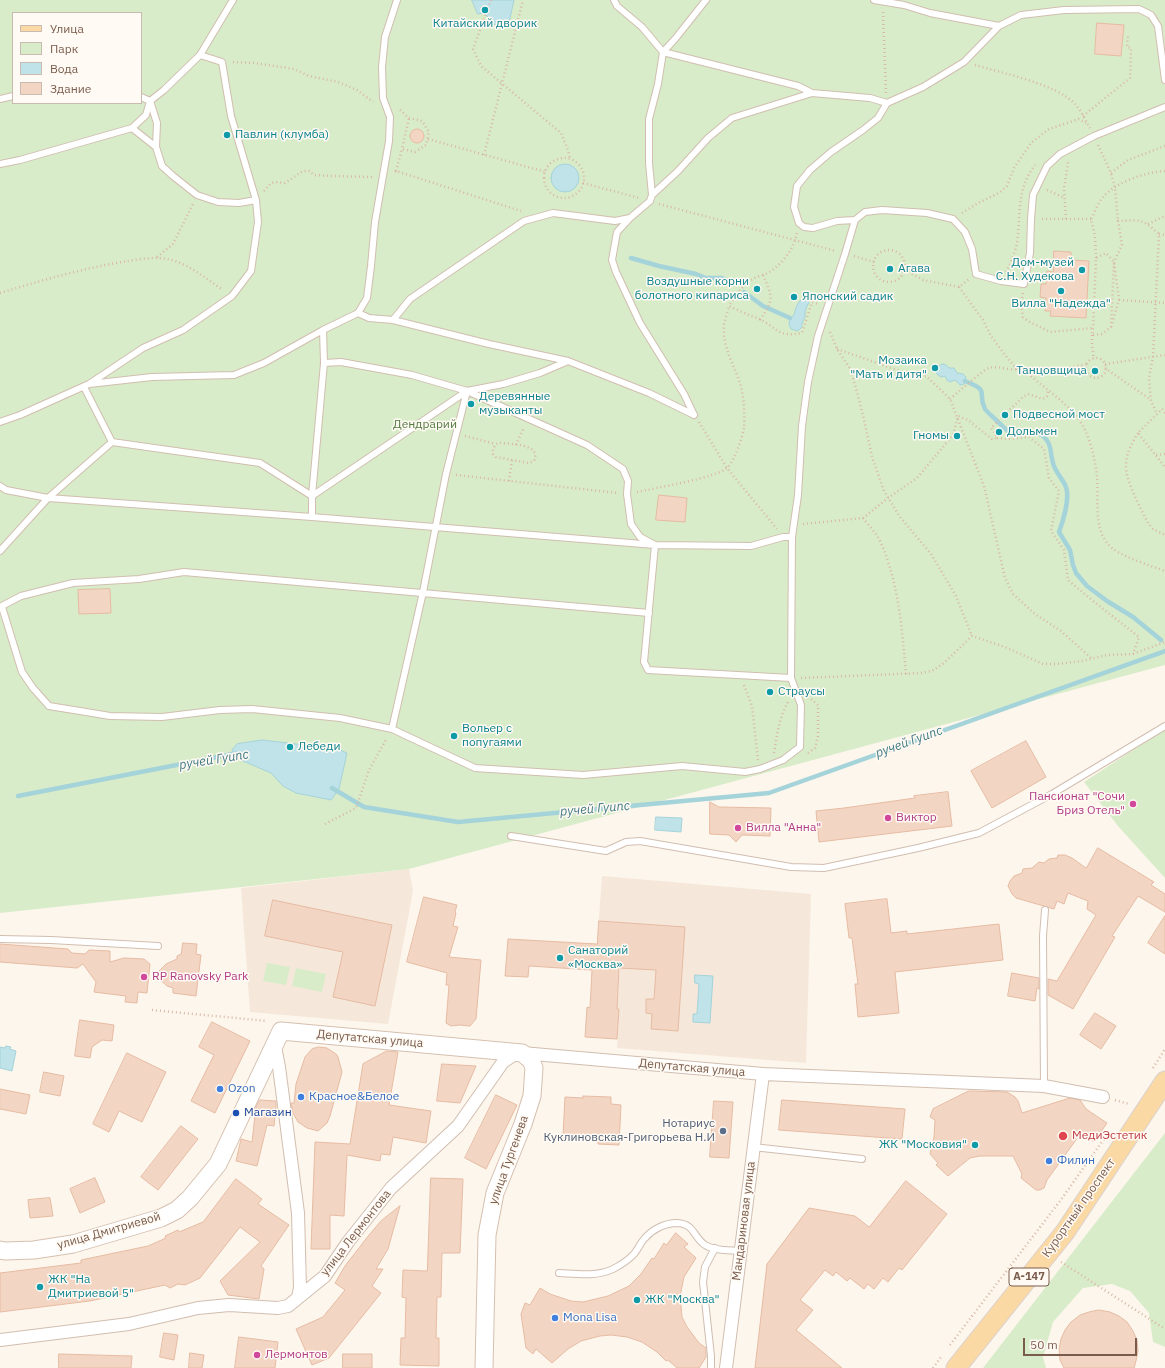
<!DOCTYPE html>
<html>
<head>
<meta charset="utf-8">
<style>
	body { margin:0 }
	#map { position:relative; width:1165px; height:1368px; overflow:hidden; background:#fdf6ec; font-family:"IBM Plex Sans",sans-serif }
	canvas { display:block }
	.legend { position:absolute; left:12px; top:12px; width:130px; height:92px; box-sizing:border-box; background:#fffaf3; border:1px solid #cabbb1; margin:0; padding:5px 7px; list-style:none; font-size:12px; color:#7a5c4d }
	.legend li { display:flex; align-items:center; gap:8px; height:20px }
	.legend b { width:20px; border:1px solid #cabbb1 }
	.scale { position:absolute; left:1023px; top:1338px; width:114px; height:18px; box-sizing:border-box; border:2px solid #7a5c4d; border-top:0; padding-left:5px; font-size:12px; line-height:14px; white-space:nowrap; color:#7a5c4d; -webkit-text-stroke:3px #fffaf3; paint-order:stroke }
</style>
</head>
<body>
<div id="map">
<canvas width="1165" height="1368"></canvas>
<ul class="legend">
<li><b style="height:5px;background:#fbd9a5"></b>Улица</li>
<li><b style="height:11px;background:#d8ecc9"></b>Парк</li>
<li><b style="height:11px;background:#bfe3e8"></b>Вода</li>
<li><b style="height:11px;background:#f3d5c3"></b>Здание</li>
</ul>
<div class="scale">50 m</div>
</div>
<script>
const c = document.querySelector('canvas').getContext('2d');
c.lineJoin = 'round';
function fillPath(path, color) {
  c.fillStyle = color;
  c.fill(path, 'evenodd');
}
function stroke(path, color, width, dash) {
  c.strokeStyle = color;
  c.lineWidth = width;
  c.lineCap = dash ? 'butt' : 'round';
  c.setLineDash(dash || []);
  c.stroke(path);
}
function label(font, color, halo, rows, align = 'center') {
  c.font = font + ' "IBM Plex Sans",sans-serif';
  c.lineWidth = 3;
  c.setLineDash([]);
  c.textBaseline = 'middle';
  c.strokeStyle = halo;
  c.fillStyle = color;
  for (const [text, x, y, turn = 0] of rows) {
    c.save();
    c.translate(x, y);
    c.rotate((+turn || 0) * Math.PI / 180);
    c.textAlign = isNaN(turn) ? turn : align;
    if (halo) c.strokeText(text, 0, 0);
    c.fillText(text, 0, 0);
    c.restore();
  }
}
fillPath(new Path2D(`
	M409 869 413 891 388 1024 250 1012 241 888Z
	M602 876 811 894 806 1063 617 1048 619 1010 617 1009 621 946 597 944Z`), '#f5e8da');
fillPath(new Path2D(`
	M0 0H1165V665L409 869 0 913ZM13 13H141V103H13Z
	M1165 729V878L1118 826 1084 782Z
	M267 963 290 967 286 985 263 981Z
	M296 968 326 974 322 992 292 986Z
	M1165 1133V1347L1153 1342 1149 1313 1130 1291 1112 1284 1083 1288 1053 1322 1043 1357 1046 1368H983Z`), '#d8ecc9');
const water = new Path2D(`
	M472 0H514L509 23 503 27 489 23 490 19 484 13 478 14Z
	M551 178a14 14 0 1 1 28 0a14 14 0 1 1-28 0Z
	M808 297 810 300 805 311V317L802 323V327L798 331 791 329 789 324 790 318 794 315C796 306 798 299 808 297Z
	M943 364 946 365 949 368H954L957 373 963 374 966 377 964 384 960 385 955 380 950 382 947 380 945 376 941 377 938 375 936 373 939 366Z
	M262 740 338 749 347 753 339 789 331 800 296 793 283 786 271 773 234 757 232 750 237 744Z
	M656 817 682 818 681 832 655 830Z
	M695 975 713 976 710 1023 693 1022V1014H697L699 984 695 983Z
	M6 1046 11 1047 10 1049 16 1051 12 1071 0 1068V1047L5 1048Z`);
fillPath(water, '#bfe3e8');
stroke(water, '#a5d3da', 1);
stroke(new Path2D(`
	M631 258 659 266 696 274 706 278H722L734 284
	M744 292 763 306 790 318
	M965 381C992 392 976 391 985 409 988 413 993 417 996 420 1000 423 1005 430 1010 432 1021 435 1033 428 1043 436 1052 443 1050 453 1053 463 1055 472 1063 479 1066 487 1070 498 1063 521 1059 532L1070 550 1073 565 1076 573 1087 586 1107 601 1133 617 1161 640
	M332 788 364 807 458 822 769 793 1165 651
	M18 796 238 753`), '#a5d3da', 4.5);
const building = new Path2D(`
	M1097 23 1124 25 1121 56 1095 54Z
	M410 136a7 7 0 1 1 14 0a7 7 0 1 1-14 0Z
	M1054 251 1071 252V260L1089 261 1086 318 1050 316 1051 311H1045L1046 298 1040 297 1041 284H1046L1047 271 1053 272Z
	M659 495 687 498 685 522 656 520Z
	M110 589 111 613 79 614 78 590Z
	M1026 741 1046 777 992 808 971 771Z
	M948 792 952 826 819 842 816 811 844 808 915 798 914 796Z
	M710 802 719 807 771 808 770 836 742 835 736 842 729 835 710 834Z
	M1098 848 1154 882 1151 885 1165 894V912L1138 896 1112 936 1115 937 1073 1009 1048 995V979L1057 981 1096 915 1087 909 1088 901 1068 893 1064 904 1057 901 1054 909 1016 898 1012 894 1008 886 1010 881 1014 876 1022 873 1023 869 1032 868 1039 862 1044 863 1049 859 1057 858 1058 855H1065L1072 858 1086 868Z
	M424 897 457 905 455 912 456 913 453 926 458 927 449 957 481 960 476 1019 470 1026 459 1025 451 1026 446 1023 449 985H446L447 973 407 962Z
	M887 899 891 933 907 931V934L999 924 1003 960 895 972 899 1013 858 1017 855 984H858L852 938H849L845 904Z
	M273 900 392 925 375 1006 333 997 343 952 265 936Z
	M1165 916V954L1148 943Z
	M599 921 685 927 678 1031 651 1029 652 1014 646 1013V999H654L656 970 619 968 617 1009H619L617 1039 585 1037 587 1007 590 1008 592 970 529 966 528 977 505 976 508 939 597 944Z
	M183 943 197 944 196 954 201 955 196 996 173 993V988L167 986 155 975 166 964 177 959V956L181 954Z
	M0 944 68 949 72 953 85 954 89 950 110 951V962L124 958 144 959 150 964 147 993 138 992 137 1003 125 1002 126 996 94 992 96 982 83 964 77 968 0 962Z
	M1012 973 1039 978V989L1037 988 1035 1001 1008 996Z
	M1095 1013 1116 1026 1101 1049 1080 1035Z
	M80 1020 114 1025 112 1041 102 1040 92 1047 90 1058 75 1056Z
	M212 1022 250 1041 215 1113 191 1101 214 1055 199 1047Z
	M319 1047 327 1048 336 1054 338 1057 342 1072 330 1116 327 1123 318 1131 307 1128 298 1122 293 1113 291 1103H294L296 1084 305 1057 312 1049Z
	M387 1051 398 1052 389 1105 431 1111 426 1143 393 1137 390 1155 381 1154 380 1161 347 1155 344 1216 330 1215V1249H311L315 1142 350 1144 363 1064Z
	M127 1053 166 1072 142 1122 119 1111 109 1132 93 1124Z
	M442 1064 476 1066 460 1103 437 1101Z
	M44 1072 64 1076 60 1096 40 1092Z
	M0 1089 30 1095 26 1114 0 1109Z
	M969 1091 1007 1092 1015 1097 1018 1101 1022 1113 1070 1098 1080 1100 1086 1109 1107 1123 1094 1142 1081 1133 1047 1180 1044 1188 1040 1190H1036L1021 1178 1022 1174 1013 1156H980L970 1158 948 1176 936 1165 938 1163 930 1154 934 1137 935 1120 930 1117 933 1109Z
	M496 1095 517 1105 486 1169 465 1158Z
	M583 1096 611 1097V1104L621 1105 619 1145 598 1144V1138L563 1136 565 1097 583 1098Z
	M260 1100 276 1101V1106L274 1126 267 1125 257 1166 236 1161 241 1139 252 1142 256 1107Z
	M782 1100 905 1109 902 1139 779 1130Z
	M714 1101 733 1102 729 1158 710 1157Z
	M181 1126 198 1139 158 1190 141 1177Z
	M95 1178 105 1202 80 1213 70 1189Z
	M431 1178 463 1179 460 1253H442L441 1297H437L436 1338H439V1366L400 1365 401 1338H405L406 1298 402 1297 403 1270 427 1271Z
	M236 1179 262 1199 258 1204 289 1225 261 1266 264 1269 259 1299 228 1295 220 1281 260 1242 240 1227 200 1278 185 1285 178 1284 170 1288 165 1285 90 1301 0 1312V1273L81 1263V1260L148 1246 166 1238 165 1236 178 1230 179 1232 203 1222Z
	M906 1181 947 1214 902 1270 899 1268 888 1282 883 1278 874 1289 868 1284 864 1289 850 1278 847 1281 836 1272 833 1276 825 1270 800 1300 813 1310 796 1330 842 1368H755L767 1264 809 1208 855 1216 869 1227Z
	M50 1198 53 1216 30 1218 28 1200Z
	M400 1206 388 1249 376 1269H383L372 1286 381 1293 329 1358 312 1365 296 1329 323 1317 345 1290 335 1283 345 1266 369 1235 381 1221Z
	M676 1233 688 1244 684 1247 696 1258 684 1277 680 1296 682 1317 687 1327 699 1343 706 1348V1357L699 1368H677L668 1360 666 1361 657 1352 642 1342 627 1337 611 1335 600 1336 581 1341 568 1349 552 1363 536 1349 533 1354 526 1348 521 1314 525 1303 530 1305 540 1288 550 1294 571 1301 583 1302 608 1296 629 1286 641 1274 652 1258 654 1259 664 1243 666 1245Z
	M1099 1310 1110 1312 1119 1316 1127 1322 1133 1331 1137 1340 1138 1351 1136 1361 1134 1368H1064L1060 1360 1059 1349 1061 1339 1065 1330 1071 1322 1080 1315 1089 1312Z
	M164 1333 178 1335 174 1360 160 1357Z
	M239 1337 278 1342 275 1368H235Z
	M190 1353 204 1355 202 1368H189Z
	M59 1354 132 1356 131 1368H59Z
	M343 1354H372V1368H343Z`);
fillPath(building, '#f3d5c3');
stroke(building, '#e6bba3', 1);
const lane = new Path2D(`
	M614 0 617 6 642 27 663 52 675 39 706 0
	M874 0 904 5 930 13 999 26 1021 15 1064 10 1139 9 1151 15 1158 26 1165 80
	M141 97 150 101 164 90 200 55 233 0
	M0 99 13 96
	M150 101 157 123 156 147 162 166 173 176 197 195 218 202 239 203 256 200
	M132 128 156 147
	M0 164 20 160 132 128 146 115 150 101
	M652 195 649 163V119L658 84 663 52 798 86 812 93
	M630 218 617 232 612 260 616 272 640 323 684 394 694 415
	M855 220 837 221 813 228 804 227 799 223 794 207 797 186 810 170 831 152 863 130 878 118 887 103 923 87 964 62 999 26
	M358 313 369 318 393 320 410 299 524 221 553 213 615 221 630 218 650 201 652 195 678 171 708 138 732 118 812 93 870 98 887 103
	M393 320 489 344 568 361 649 393 694 415
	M323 330 324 363 341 362 412 375 467 391 587 445 623 469 628 481 627 494 631 524 640 537 655 545 644 662 648 670 791 678
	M89 384 143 348 183 330 232 296 251 271 258 222 256 200 231 116 222 62 200 55
	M84 387 112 442 260 463 312 496 324 363
	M0 422 20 415 89 384 152 377 234 375 264 363 323 330 358 313 367 298 371 266 375 222 389 141 390 117 383 98 382 67 385 37 397 0
	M0 486 6 490 48 498 312 517 655 545 751 546 783 537H792
	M312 517V496L467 391
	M0 551 48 498 112 442
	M0 607 21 596 73 583 139 579 184 572 649 613
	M2 607 22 672 33 688 49 706 80 711 110 716 162 717 220 710 252 709 340 718 392 729 475 768 583 775 682 766 745 772 760 769 783 760 800 747 801 705 791 678 792 537 798 495 802 426 808 382 818 336 845 254 855 220 865 212 882 210 927 213 953 219 965 232 972 249 976 274 1001 281 1024 284 1030 253 1031 219 1033 195 1047 166 1060 154 1094 136 1165 107
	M392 729 423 592 446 474 467 391 503 384 540 373 568 361
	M511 836 606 851 626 842 640 841 791 867 824 868 918 848 979 833 1052 794 1165 726
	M0 939 51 940 158 946
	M1044 1086 1043 936 1045 910
	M753 1147 862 1159
	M559 1273C577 1274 596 1277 613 1269 619 1266 628 1260 633 1255 638 1250 640 1243 645 1238 653 1229 665 1223 677 1223 695 1224 693 1237 705 1245 714 1251 729 1250 740 1251
	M711 1368V1356L703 1282 705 1267 715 1248`);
const street = new Path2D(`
	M275 1046 279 1067 298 1213 300 1288 298 1297
	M0 1340 129 1324 198 1308 229 1305 278 1308 288 1306 325 1276 348 1242 391 1188 458 1126 503 1062 512 1056 522 1053 763 1074 1044 1086 1103 1097
	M726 1368 763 1074`);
const secondary = new Path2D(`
	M0 1250 5 1251 34 1250 73 1244 161 1218 177 1210 190 1198 218 1164 281 1031 522 1053 531 1060 534 1068 532 1096 523 1124 495 1193 487 1235 484 1368`);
const primary = new Path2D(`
	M956 1368 1065 1232 1165 1081`);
stroke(lane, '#d1beb0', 8);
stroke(street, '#d1beb0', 14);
stroke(secondary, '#d6c0b0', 19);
stroke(primary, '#dad1cd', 21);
stroke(new Path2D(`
	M491 0 473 49 481 66 561 133 568 150 570 159
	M883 12 886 93
	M233 62 255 63 294 69 309 76 338 82 357 90 373 102
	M975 65C1002 73 1056 84 1075 104 1081 110 1085 120 1090 128
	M400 110 409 118 422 121 429 132 426 145 415 152 402 149 409 118
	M1083 116 1130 78 1131 48 1127 47 1128 36
	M428 139 546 172
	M1098 145 1111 173 1115 188 1118 221
	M484 155 523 0
	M544 178a20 20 0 1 1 40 0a20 20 0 1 1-40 0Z
	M396 171 402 149
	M395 172 396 171 521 211
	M1111 173 1128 160 1165 146
	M583 183 639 198
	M1047 190 1065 198
	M264 191 271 183 276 182 285 183 303 171H310L314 175 331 176 372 177
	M659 204 836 251
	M962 213 978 203 999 193 1007 186 1014 168 1031 143 1049 129 1079 119 1086 123
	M1042 219H1091
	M1066 219 1064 189 1068 162
	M1148 224 1165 216
	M797 233C794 248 784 262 771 271 765 275 757 276 751 280 741 287 735 296 729 306 739 311 749 315 759 319 777 327 777 338 802 333L812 302 818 304
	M1159 234 1165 235
	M873 266a16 16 0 1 1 32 0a16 16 0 1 1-32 0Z
	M854 256 874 262
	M157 257 173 244 193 204
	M1096 258 1095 236 1091 219C1095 212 1098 203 1103 197 1116 182 1146 172 1165 171
	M905 270 923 280 959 287 969 279
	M1006 272C1011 263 1015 253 1017 243 1021 214 1016 190 1035 165
	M959 287 983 320 991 336 1005 355 1017 369 1031 376 1087 364
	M0 293C40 281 80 269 122 262 136 260 152 256 167 259 188 263 205 278 223 290
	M1023 293 1021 304 1023 317 1028 321 1050 332 1093 328
	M1119 300 1165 303
	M760 320C775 298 772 297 763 275
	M1111 327 1119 300 1114 262 1106 253 1096 258 1093 328 1092 335 1102 334 1111 327 1114 262 1122 245 1118 221C1141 220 1141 218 1159 234L1153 357 1149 378 1151 401 1157 414
	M830 332 837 349 851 370 863 415 872 457 884 491 900 517 931 554 956 596 972 636
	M1092 335V344L1094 359
	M837 349 900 371 926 376 950 399 984 486 1005 578 1013 594 1035 614 1061 631 1091 658
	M1086 368a10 10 0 1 1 20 0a10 10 0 1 1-20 0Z
	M1105 364 1165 355
	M1105 368 1151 400
	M1031 376C1049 392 1071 405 1083 426 1091 441 1095 460 1097 476 1099 500 1092 531 1112 548 1123 557 1151 566 1165 571
	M950 399C957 393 983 370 989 368 998 365 1008 371 1017 369
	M1165 413 1162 409 1138 433 1165 467
	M699 422 727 468 777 529
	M1138 433C1132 443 1126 453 1126 465 1125 480 1141 509 1148 523L1153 529 1165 535
	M465 436 496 444
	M997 438 1008 439 1029 437 1044 449 1049 478 1059 491 1051 531 1064 550 1068 580 1093 601 1139 637 1133 654
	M500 443C511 444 542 444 534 461L529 463 496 457 493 454V449L496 444Z
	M516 445 524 427
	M1156 455 1165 454
	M456 475 618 493
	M509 481 512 460
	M637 492C654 488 718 478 728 467 735 459 742 439 744 428 745 414 744 393 739 380 732 361 722 345 724 324 725 318 728 312 729 306
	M863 518C869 526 877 534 881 543 899 585 902 629 906 674
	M803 524 863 518 888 498 917 478 953 435 958 416 968 420 992 439 997 438 995 433 991 428 1023 397 1028 394 1043 399 1047 396 1048 391
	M801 678 921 673 932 671 944 663 972 636 1005 647 1043 664H1057L1082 661 1107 655 1133 654 1165 642
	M744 685 752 706 758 760
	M774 753C777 735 779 718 788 702
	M808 753 815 748 818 736V705L811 699
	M325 824 356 808 369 770 387 738
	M152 1010 267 1021
	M1153 1068 1165 1049
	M1115 1100 1129 1104
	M1061 1262 1165 1329
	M950 1345 1060 1201 1104 1139
	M933 1368 941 1357`), '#d9b8a5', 2.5, [1, 3]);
stroke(lane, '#fff', 6);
stroke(street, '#fff', 12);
stroke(secondary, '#fff', 17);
stroke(primary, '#fbd9a5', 19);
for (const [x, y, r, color] of [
	[485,10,4,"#0f9aa8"],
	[227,135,4,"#0f9aa8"],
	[890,269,4,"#0f9aa8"],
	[1082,270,4,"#0f9aa8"],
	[757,289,4,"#0f9aa8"],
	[1061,291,4,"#0f9aa8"],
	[794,297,4,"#0f9aa8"],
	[935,368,4,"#0f9aa8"],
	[1095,371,4,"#0f9aa8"],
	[471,404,4,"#0f9aa8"],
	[1005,415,4,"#0f9aa8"],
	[999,432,4,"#0f9aa8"],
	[957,436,4,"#0f9aa8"],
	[770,692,4,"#0f9aa8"],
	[454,736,4,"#0f9aa8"],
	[290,747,4,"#0f9aa8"],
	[1133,804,4,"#d1479c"],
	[888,818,4,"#d1479c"],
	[738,828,4,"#d1479c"],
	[560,958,4,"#0f9aa8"],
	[144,977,4,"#d1479c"],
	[220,1089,4,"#3f7fe0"],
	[301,1097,4,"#3f7fe0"],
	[236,1113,4,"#1a4fb4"],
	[723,1131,4,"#5c6f8a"],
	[1063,1136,5,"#e0444e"],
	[975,1145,4,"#0f9aa8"],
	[1049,1161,4,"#3f7fe0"],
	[40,1287,4,"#0f9aa8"],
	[637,1300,4,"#0f9aa8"],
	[555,1318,4,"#3f7fe0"],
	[257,1355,4,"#d1479c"]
]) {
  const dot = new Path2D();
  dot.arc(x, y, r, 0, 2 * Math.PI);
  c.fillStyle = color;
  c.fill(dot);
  stroke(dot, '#fffaf3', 1.5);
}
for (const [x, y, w] of [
	[1029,1277,40]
]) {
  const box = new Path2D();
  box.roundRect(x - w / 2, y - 9, w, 18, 3);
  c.fillStyle = '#fffaf3';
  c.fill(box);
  stroke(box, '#7a5c4d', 1);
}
label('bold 11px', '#7a5c4d', null, [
	["А-147",1029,1277]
]);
label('12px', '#0d838f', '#fffaf3', [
	["Китайский дворик",485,24,"center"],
	["Павлин (клумба)",235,135],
	["Дом-музей",1074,263,"right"],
	["С.Н. Худекова",1074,277,"right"],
	["Агава",898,269],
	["Воздушные корни",749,282,"right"],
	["болотного кипариса",749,296,"right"],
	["Японский садик",802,297],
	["Вилла \"Надежда\"",1061,304,"center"],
	["Мозаика",927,361,"right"],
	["\"Мать и дитя\"",927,375,"right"],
	["Танцовщица",1087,371,"right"],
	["Деревянные",479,397],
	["музыканты",479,411],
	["Подвесной мост",1013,415],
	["Дольмен",1007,432],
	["Гномы",949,436,"right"],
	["Страусы",778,692],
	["Вольер с",462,729],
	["попугаями",462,743],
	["Лебеди",298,747],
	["Санаторий",568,951],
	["«Москва»",568,965],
	["ЖК \"Московия\"",967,1145,"right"],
	["ЖК \"На",48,1280],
	["Дмитриевой 5\"",48,1294],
	["ЖК \"Москва\"",645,1300]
], 'left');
label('12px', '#537a41', '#fffaf3', [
	["Дендрарий",425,425]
]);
label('12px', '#b23c85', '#fffaf3', [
	["Пансионат \"Сочи",1125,797,"right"],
	["Бриз Отель\"",1125,811,"right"],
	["Виктор",896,818],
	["Вилла \"Анна\"",746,828],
	["RP Ranovsky Park",152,977],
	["Лермонтов",265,1355]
], 'left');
label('12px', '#7a5c4d', '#fffaf3', [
	["Депутатская улица",370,1039,5],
	["Депутатская улица",692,1068,5],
	["улица Тургенева",509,1160,-70],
	["Курортный проспект",1079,1208,-55],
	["Мандариновая улица",744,1221,-83],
	["улица Дмитриевой",109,1231,-16],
	["улица Лермонтова",356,1233,-52]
]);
label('12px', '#366cbe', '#fffaf3', [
	["Ozon",228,1089],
	["Красное&Белое",309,1097],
	["Филин",1057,1161],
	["Mona Lisa",563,1318]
], 'left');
label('12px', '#164399', '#fffaf3', [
	["Магазин",244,1113]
], 'left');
label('12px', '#4e5e75', '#fffaf3', [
	["Нотариус",715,1124],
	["Куклиновская-Григорьева Н.И",715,1138]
], 'right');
label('12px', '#be3a42', '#fffaf3', [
	["МедиЭстетик",1072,1136]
], 'left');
label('italic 13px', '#437c86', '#fffaf3', [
	["ручей Гуипс",909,742,-20],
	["ручей Гуипс",214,760,-9],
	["ручей Гуипс",595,809,-5]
]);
</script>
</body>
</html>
